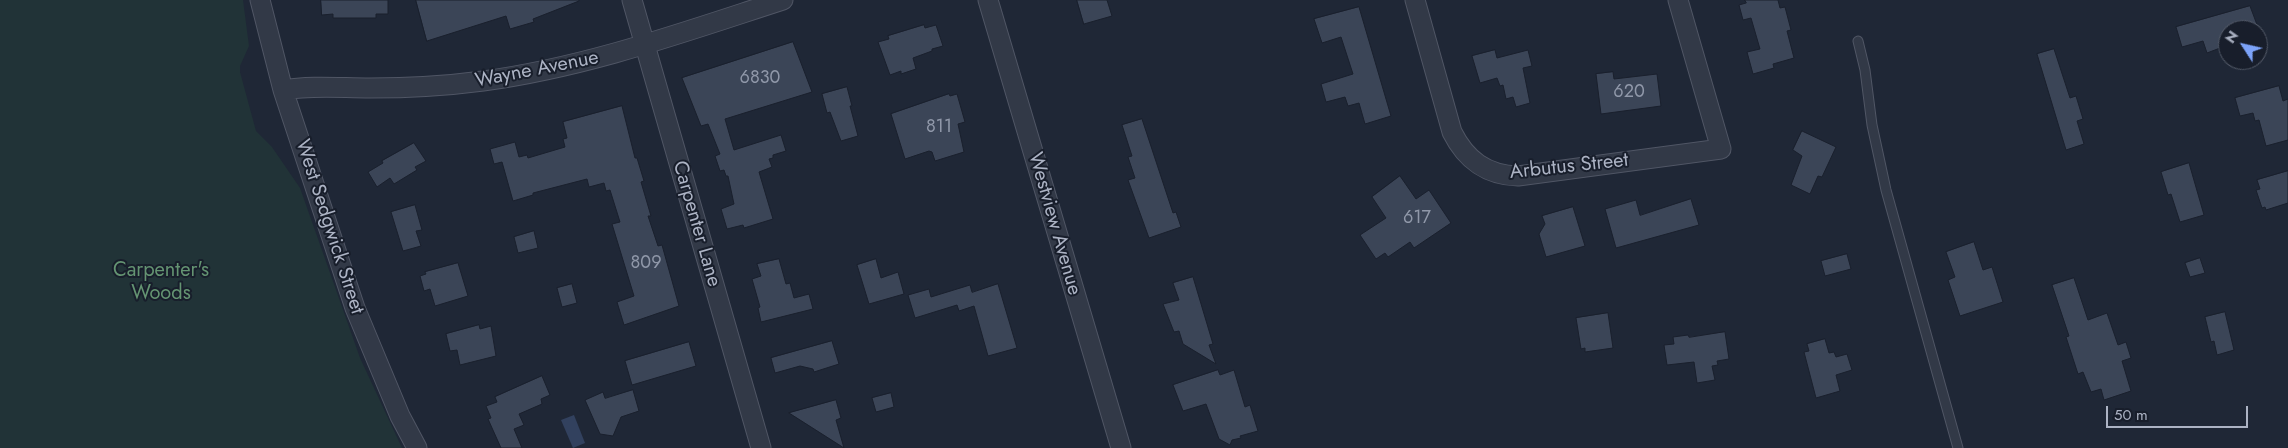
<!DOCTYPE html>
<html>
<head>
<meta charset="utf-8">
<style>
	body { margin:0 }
	#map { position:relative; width:2288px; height:448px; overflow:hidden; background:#1f2736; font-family:Jost,sans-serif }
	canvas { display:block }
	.north { position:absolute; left:2218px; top:20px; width:50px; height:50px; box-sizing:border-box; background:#181e2b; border:1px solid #535a68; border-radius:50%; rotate:305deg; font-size:14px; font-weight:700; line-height:20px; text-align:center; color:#acb3c4 }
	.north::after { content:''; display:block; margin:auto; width:18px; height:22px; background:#7ca3f9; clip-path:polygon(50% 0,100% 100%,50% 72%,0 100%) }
	.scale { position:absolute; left:2106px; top:406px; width:142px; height:22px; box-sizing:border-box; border:2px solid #acb3c4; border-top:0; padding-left:6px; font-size:15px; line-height:18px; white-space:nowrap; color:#acb3c4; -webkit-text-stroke:4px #181e2b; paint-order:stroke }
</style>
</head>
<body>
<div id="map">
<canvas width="2288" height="448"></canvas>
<div class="north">N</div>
<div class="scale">50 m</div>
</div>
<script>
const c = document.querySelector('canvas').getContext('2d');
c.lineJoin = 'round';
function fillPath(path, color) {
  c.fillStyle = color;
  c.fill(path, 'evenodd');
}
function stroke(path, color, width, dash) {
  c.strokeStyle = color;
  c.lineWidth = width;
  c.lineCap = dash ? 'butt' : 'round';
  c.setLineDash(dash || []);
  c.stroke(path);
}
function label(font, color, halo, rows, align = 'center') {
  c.font = font + ' Jost,sans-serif';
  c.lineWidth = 4;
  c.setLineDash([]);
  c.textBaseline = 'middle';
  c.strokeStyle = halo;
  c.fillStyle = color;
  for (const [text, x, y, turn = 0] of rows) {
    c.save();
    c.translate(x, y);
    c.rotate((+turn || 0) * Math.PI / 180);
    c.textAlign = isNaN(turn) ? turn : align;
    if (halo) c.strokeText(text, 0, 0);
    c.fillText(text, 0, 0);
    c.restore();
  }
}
fillPath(new Path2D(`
	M0 0H243L249 46 240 66V72L256 131 272 147 300 188 360 358 402 448H0Z`), '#213337');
fillPath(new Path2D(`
	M574 415 585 443 573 448 561 420Z`), '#32415e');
const building = new Path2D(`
	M321 0H388V14H376V18H333V14L322 15Z
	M416 0H579V1L533 19 534 22 510 29 506 16 427 41Z
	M1077 0H1107L1112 16 1084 24Z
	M1745 0H1778L1780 8 1785 7 1791 30 1787 31 1794 58 1773 64 1774 68 1753 74 1747 52 1760 49 1751 18 1743 20 1739 5 1746 3Z
	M2250 6 2259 30H2228V45L2207 53 2203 41 2182 47 2176 27Z
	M1359 7 1391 116 1365 124 1359 103 1348 106 1345 97 1326 102 1321 84 1353 74 1341 37 1322 43 1314 19Z
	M924 25 925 28 936 25 943 46 932 49V51L913 58 916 69 901 74V71L890 75 878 42 889 39 888 36Z
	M793 42 812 92 725 119 734 150 781 135 786 151 773 155V158L769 159 772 167 759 172 773 219 744 228 743 225 727 229 721 209 734 204 728 176H726L724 170 720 171 715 156 720 154 708 124 701 126 682 78Z
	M2054 49 2070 98 2076 96 2083 119 2077 121 2084 144 2066 150 2037 54Z
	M1495 50 1497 58 1528 50 1532 66 1523 68 1530 103 1516 107 1513 97 1506 99 1503 85 1500 86 1497 78 1480 83 1472 56Z
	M1613 72 1614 79 1657 74 1661 106 1601 114 1596 74Z
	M2279 86 2283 101 2288 99V140L2266 146 2259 120 2255 121 2253 113 2240 116 2235 98Z
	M847 87 852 106H850L858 136 841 141 830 112 827 113 822 94Z
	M949 94 950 96 957 94 965 122 958 124 964 152 935 161 932 152 929 151 905 159 891 114Z
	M622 106 635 158H637L644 181 641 182 651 216H648L658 246 662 245 679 306 624 325 617 302 634 296 612 224 620 222 610 190 606 191 604 183 589 187 587 179 533 193V195L513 201 502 162 494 164 490 149 515 142 519 157 527 155 528 158 565 147 563 139 567 138 563 122Z
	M1142 119 1173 213 1176 212 1181 227 1149 238 1128 180 1135 178 1128 157 1132 156 1122 125Z
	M1802 131 1836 147 1822 177 1818 176 1810 194 1791 185 1802 156 1793 150Z
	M414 143 426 161 415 167 417 170 394 184 390 178 377 187 368 172 383 163 382 161Z
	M2189 163 2204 215 2180 222 2171 194 2168 195 2161 172Z
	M2288 171V203L2266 210 2265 207 2262 208 2256 190 2260 189 2257 180Z
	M1400 176 1416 199 1429 190 1451 223 1414 248 1410 242 1388 257 1385 253 1376 259 1360 235 1386 218 1372 197Z
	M1691 199 1699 225 1616 248 1605 209 1636 200 1640 215Z
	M415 205 422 230 416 231 421 246 403 251 391 212Z
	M1573 207 1585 246 1546 257 1539 234 1545 224 1542 216Z
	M534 231 538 248 518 253 514 237Z
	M1974 242 1983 270 1992 267 2003 302 1960 316 1948 280 1955 277 1946 252Z
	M1847 254 1851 269 1825 276 1821 261Z
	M2200 258 2205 273 2190 277 2185 263Z
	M779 259 786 284 790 283 794 298 809 294 813 309 761 322 758 308 760 307 752 279 761 276 757 264Z
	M876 259 881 278 898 272 904 294 869 304 857 265Z
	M458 263 468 296 435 306 430 289 424 291 420 276 426 274 425 272Z
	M1193 277 1213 344 1209 345 1216 364 1183 344 1179 331 1174 332 1163 304 1179 300 1173 283Z
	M2074 278 2088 320 2107 313 2118 345 2126 342 2131 358 2122 361 2131 391 2104 400 2101 389 2091 392 2083 372 2078 374 2066 337 2069 336 2052 285Z
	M572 284 577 303 562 307 557 288Z
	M998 284 1017 348 988 356 974 306 959 311 957 305 915 318 908 295 929 289 931 297 970 285 972 292Z
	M2225 312 2234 350 2217 355 2214 341 2211 342 2205 317Z
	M1608 313 1613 348 1585 352V348L1581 349 1576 318Z
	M479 325 480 329 491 326 496 356 460 365 457 350 450 351 446 334Z
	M1725 332 1729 359 1717 361 1718 365 1712 366 1715 380 1697 383 1694 362 1667 365 1664 345 1674 344 1673 337 1688 335 1689 337Z
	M1825 339 1829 353 1834 352 1836 357 1847 354 1852 370 1836 375 1840 391 1816 398 1804 352 1809 351 1807 344Z
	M832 341 839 364 814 372 813 369 800 366 775 373 771 358Z
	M689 342 696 366 632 385 625 361Z
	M1218 370 1220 375 1234 370 1245 407 1250 405 1258 431 1240 436 1241 438 1232 440 1230 445 1219 439 1206 404 1183 411 1173 385Z
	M542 376 550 395 541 399 542 404 519 414 524 425 514 429 522 448H501L488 419 491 418 486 406 497 402 495 397Z
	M633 390 639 411 621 417 613 436 600 434 585 400 603 392 605 398Z
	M891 393 894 407 876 412 872 398Z
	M836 400 841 418 836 420 844 448 789 413Z`);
fillPath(building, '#3b4557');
stroke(building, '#1a202d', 1);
const lane = new Path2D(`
	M1858 41 1865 70 1872 125 1886 190 1958 448`);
const street = new Path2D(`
	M260 0 283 90 355 308 400 416 417 448
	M632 0 761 448
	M988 0 1121 448
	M1415 0 1452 132C1466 160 1486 175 1518 176L1721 149 1678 0
	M283 90C311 85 341 88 370 88 408 88 445 86 483 81 587 67 684 32 783 0`);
stroke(lane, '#505665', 11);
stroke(street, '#505665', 21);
stroke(lane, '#323947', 9);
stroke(street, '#323947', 19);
label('18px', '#9098a9', null, [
	["6830",760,79],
	["620",1629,93],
	["811",939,128],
	["617",1417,219],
	["809",646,264]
]);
label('20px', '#acb3c4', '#181e2b', [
	["Wayne Avenue",537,70,-11],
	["Arbutus Street",1569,167,-6],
	["Carpenter Lane",696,224,74],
	["Westview Avenue",1054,224,74],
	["West Sedgwick Street",329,227,72]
]);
label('20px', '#649472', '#181e2b', [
	["Carpenter's",161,271],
	["Woods",161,294]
]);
</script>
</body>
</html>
